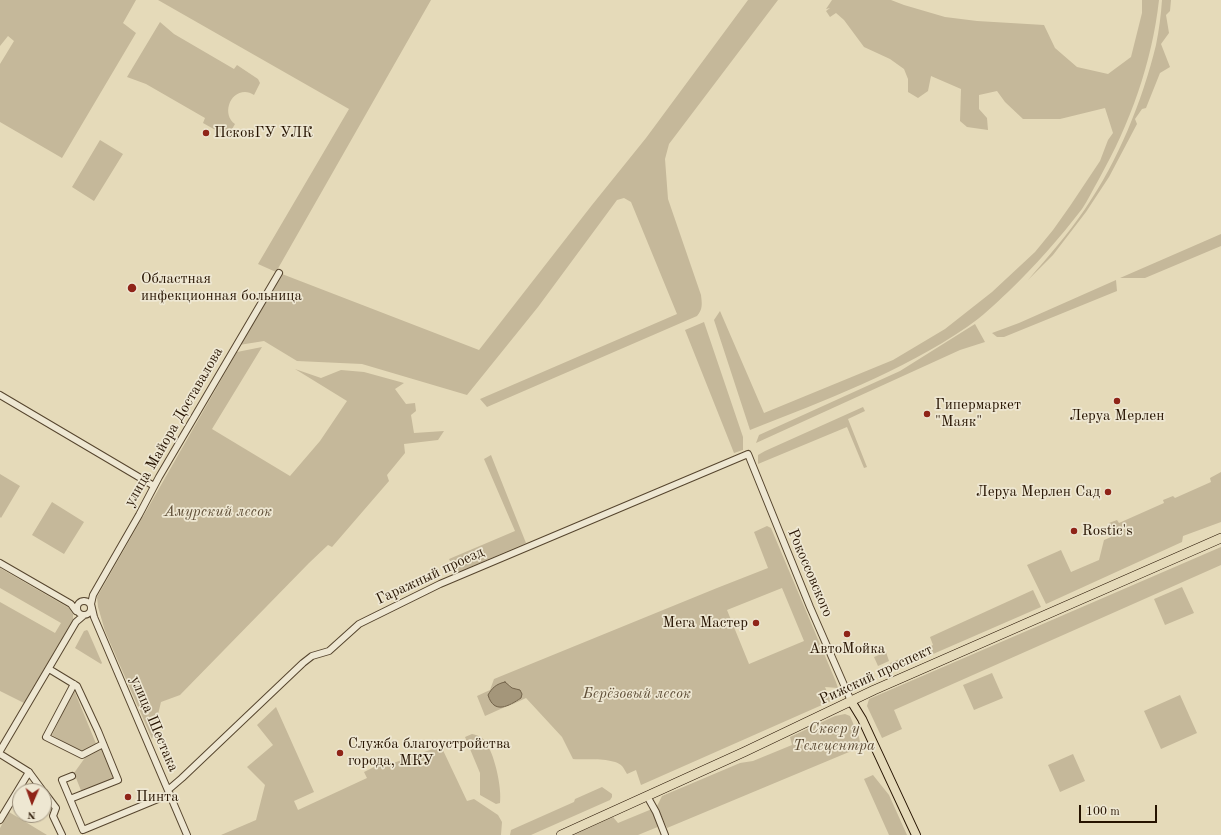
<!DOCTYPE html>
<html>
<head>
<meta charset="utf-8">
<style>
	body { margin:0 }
	#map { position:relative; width:1221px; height:835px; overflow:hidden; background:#e5dab9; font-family:"Old Standard TT",serif }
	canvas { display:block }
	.north { position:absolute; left:12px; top:783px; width:40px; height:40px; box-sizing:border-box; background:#eee7d2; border:1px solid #9e927e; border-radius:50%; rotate:182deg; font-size:11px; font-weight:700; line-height:16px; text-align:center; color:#261300 }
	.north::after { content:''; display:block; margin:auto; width:14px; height:18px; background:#8f2418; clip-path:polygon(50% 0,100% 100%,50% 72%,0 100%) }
	.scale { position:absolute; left:1079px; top:805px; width:78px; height:18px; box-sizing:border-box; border:2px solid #261300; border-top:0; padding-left:5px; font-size:12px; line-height:14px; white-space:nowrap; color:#261300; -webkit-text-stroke:3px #eee7d2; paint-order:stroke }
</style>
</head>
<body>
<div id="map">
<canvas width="1221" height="835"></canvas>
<div class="north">N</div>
<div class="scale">100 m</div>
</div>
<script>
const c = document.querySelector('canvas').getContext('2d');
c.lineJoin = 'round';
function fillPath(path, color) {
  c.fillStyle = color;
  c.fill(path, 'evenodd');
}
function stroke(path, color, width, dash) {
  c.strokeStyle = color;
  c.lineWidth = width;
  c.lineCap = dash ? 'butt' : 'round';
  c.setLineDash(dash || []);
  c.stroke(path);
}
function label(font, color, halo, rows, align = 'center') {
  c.font = font + ' "Old Standard TT",serif';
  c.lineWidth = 3.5;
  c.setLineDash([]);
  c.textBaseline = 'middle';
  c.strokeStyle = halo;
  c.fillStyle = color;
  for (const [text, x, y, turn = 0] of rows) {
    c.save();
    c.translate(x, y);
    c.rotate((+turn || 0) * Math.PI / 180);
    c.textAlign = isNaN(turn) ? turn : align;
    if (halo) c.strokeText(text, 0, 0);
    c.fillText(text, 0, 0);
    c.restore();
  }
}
fillPath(new Path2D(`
	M0 0H136L123 23 136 33 62 158 0 122V64L14 41 8 36 0 46Z
	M158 0H431L276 272 258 264 349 109Z
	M748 0H778L669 144 665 159 668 199 701 295C702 304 703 309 697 316L487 407 480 399 677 314 631 202 624 198 617 200 538 307 467 395 362 364 297 361 264 341 239 345 254 322 282 274 479 350 592 205 646 138Z
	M832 0H891L904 5 945 17 977 21 1044 25 1055 48 1077 67 1108 74 1131 57 1142 13V0H1159C1152 63 1130 124 1099 179 1093 189 1088 200 1082 209 1059 239 1035 266 1008 292 995 304 982 317 967 327 901 372 824 401 750 430L714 320 720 311 764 413 893 360 945 329 992 292 1035 252 1053 230 1070 206 1100 161 1108 140 1113 133 1105 108 1060 119H1023L1005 102 997 91 979 95V109L987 118 988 130 967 127 960 121 961 89 931 76 928 91 918 98 908 92V79L904 69 890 59 864 47 844 20 836 13 830 17 826 11 830 8 826 9Z
	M1162 0H1171L1170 11 1166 15 1169 33 1161 44 1170 67 1160 73 1146 108 1142 109 1135 119 1137 124 1109 177 1086 212 1053 255 1028 280C1048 257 1068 234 1085 209 1118 161 1142 102 1156 45 1159 30 1161 15 1162 0Z
	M160 22 174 34 234 69 237 65 258 79 260 83 254 95C251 93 248 92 245 92 229 92 222 115 235 124L228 136H226L203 123 205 118 146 84 127 77Z
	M100 140 123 154 94 201 72 187Z
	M1221 234V246L1145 278H1120Z
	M1116 280 1117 291 1004 337H997L992 333 1019 323Z
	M704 322 743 437V450L734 453 685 330Z
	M975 324 985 342 960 350 756 443 759 435 900 371Z
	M262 347 212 429 290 476 320 441 347 401 295 369 321 378 341 370 364 372 404 383 395 389 406 404 415 403 416 411 411 415 414 433 444 431 438 440 404 444 405 453 387 475 389 481 332 547 328 545 309 563 180 695 161 702 152 739 105 631 98 607 97 597 237 352Z
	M863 407 865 411 848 419 867 467 864 468 847 427 758 464V455L765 451Z
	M491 455 526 543 456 573 449 559 515 531 484 459Z
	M1221 472V522L1183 536 1182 542 1046 604 1027 565 1061 550 1071 572 1099 560 1104 540 1111 537 1107 526 1109 523 1117 520 1119 523 1164 503 1163 500 1173 496 1175 498 1211 482 1210 478Z
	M0 474 20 486 1 518 0 517Z
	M52 502 84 522 64 554 32 535Z
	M767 526 771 528 836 682 838 688 825 687 831 701 641 785 636 770 627 774C625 771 624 768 622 766 613 757 585 760 573 759L562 737 526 698 511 705 521 698 517 689 512 688 509 684 499 707H505L485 716 477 696 490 690 494 679 717 588 768 568 754 532ZM782 588 804 641 749 664 727 610Z
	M1221 547V565L894 710 902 729 882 738 867 706 869 699Z
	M0 568 69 608 73 614V620L24 703 0 691V602L55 633 61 623 0 588Z
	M1182 587 1194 613 1165 625 1154 599Z
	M1033 590 1041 607 894 671 890 663 933 645 930 637Z
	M87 630 88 631 102 663 101 664 75 648 84 631Z
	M886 652 889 661 878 666 874 657Z
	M992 673 1003 698 974 710 963 685Z
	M74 690 97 746 85 752 79 751 52 735Z
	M1180 695 1197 733 1161 749 1144 711Z
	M276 707 314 792 294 801 298 810 367 778 364 772 378 765 385 766 441 746 467 801 474 799 498 815 502 822 501 835H221L256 820 265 785 247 767 273 745 257 725Z
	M845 714 850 716 859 737 861 747 667 828 657 806 662 796 740 763 753 761 792 745 790 737 835 716Z
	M472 734C478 735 484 738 487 744 495 757 502 788 500 803L496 804 480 795V773L465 737Z
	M102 747 116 780 82 793 74 773 87 755Z
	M1073 754 1085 781 1060 792 1048 765Z
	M873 775 889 795 907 835H889L864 779Z
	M602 787 612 794V797L610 800 531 835H510L511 830 574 802 575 799Z
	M652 809 660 826 638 835H573L613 817 618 823Z
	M9 812 47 835H0V828Z`), '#c5b89a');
const water = new Path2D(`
	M505 682 512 688 520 690 522 694 521 698C509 706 494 715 488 695 492 688 496 684 505 682Z`);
fillPath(water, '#a4967a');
stroke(water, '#726249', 1);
const minor = new Path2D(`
	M0 395 154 486
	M0 563 71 604 76 611
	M77 608a7 7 0 1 1 14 0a7 7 0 1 1-14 0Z
	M49 669 77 686 98 731 118 780 70 799 83 830 170 794
	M74 684 46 737 82 755 103 744
	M0 751 76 622 83 616
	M0 754 29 772 0 820
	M29 772 43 791
	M168 790 182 778 303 663 312 656 329 651 359 624 440 584 748 454 810 607 851 701
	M44 792 56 808 53 816 62 835
	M647 796 656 812 665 835
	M70 799 62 780 72 776
	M187 835 94 617 91 604 93 595 139 515 159 477 279 273`);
const major = new Path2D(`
	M851 701 862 719 916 835`);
const highway = new Path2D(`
	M561 835 744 752 874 690 1221 538`);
stroke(minor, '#56452e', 8);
stroke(major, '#261300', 10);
stroke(highway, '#261300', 10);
stroke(minor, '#eee7d2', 6);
stroke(major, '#e5dab9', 8);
stroke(highway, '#e5dab9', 9);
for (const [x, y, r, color] of [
	[206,133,4,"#8f2418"],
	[132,288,5,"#8f2418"],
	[1117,401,4,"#8f2418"],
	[927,414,4,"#8f2418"],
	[1108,492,4,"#8f2418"],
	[1074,531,4,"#8f2418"],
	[756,623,4,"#8f2418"],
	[847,634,4,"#8f2418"],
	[340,753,4,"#8f2418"],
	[128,797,4,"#8f2418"]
]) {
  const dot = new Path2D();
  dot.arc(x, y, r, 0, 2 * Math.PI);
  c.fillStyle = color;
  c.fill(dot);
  stroke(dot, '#eee7d2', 1.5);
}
label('15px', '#261300', '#eee7d2', [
	["ПсковГУ УЛК",214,133],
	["Областная",141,279],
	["инфекционная больница",141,296],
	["Гипермаркет",935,405],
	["\"Маяк\"",935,422],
	["Леруа Мерлен",1117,416,"center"],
	["Леруа Мерлен Сад",1100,492,"right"],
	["Rostic's",1082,531],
	["Мега Мастер",748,623,"right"],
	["АвтоМойка",847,649,"center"],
	["Служба благоустройства",348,744],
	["города, МКУ",348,761],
	["Пинта",136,797]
], 'left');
label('15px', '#261300', '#eee7d2', [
	["улица Майора Доставалова",174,427,-60],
	["Рокоссовского",810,573,67],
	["Гаражный проезд",430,576,-25],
	["Рижский проспект",876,675,-25],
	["улица Шестака",154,724,67]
]);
label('italic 15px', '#5e4d36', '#eee7d2', [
	["Амурский лесок",218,512],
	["Берёзовый лесок",637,694],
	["Сквер у",834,729],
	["Телецентра",834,746]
]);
</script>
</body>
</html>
